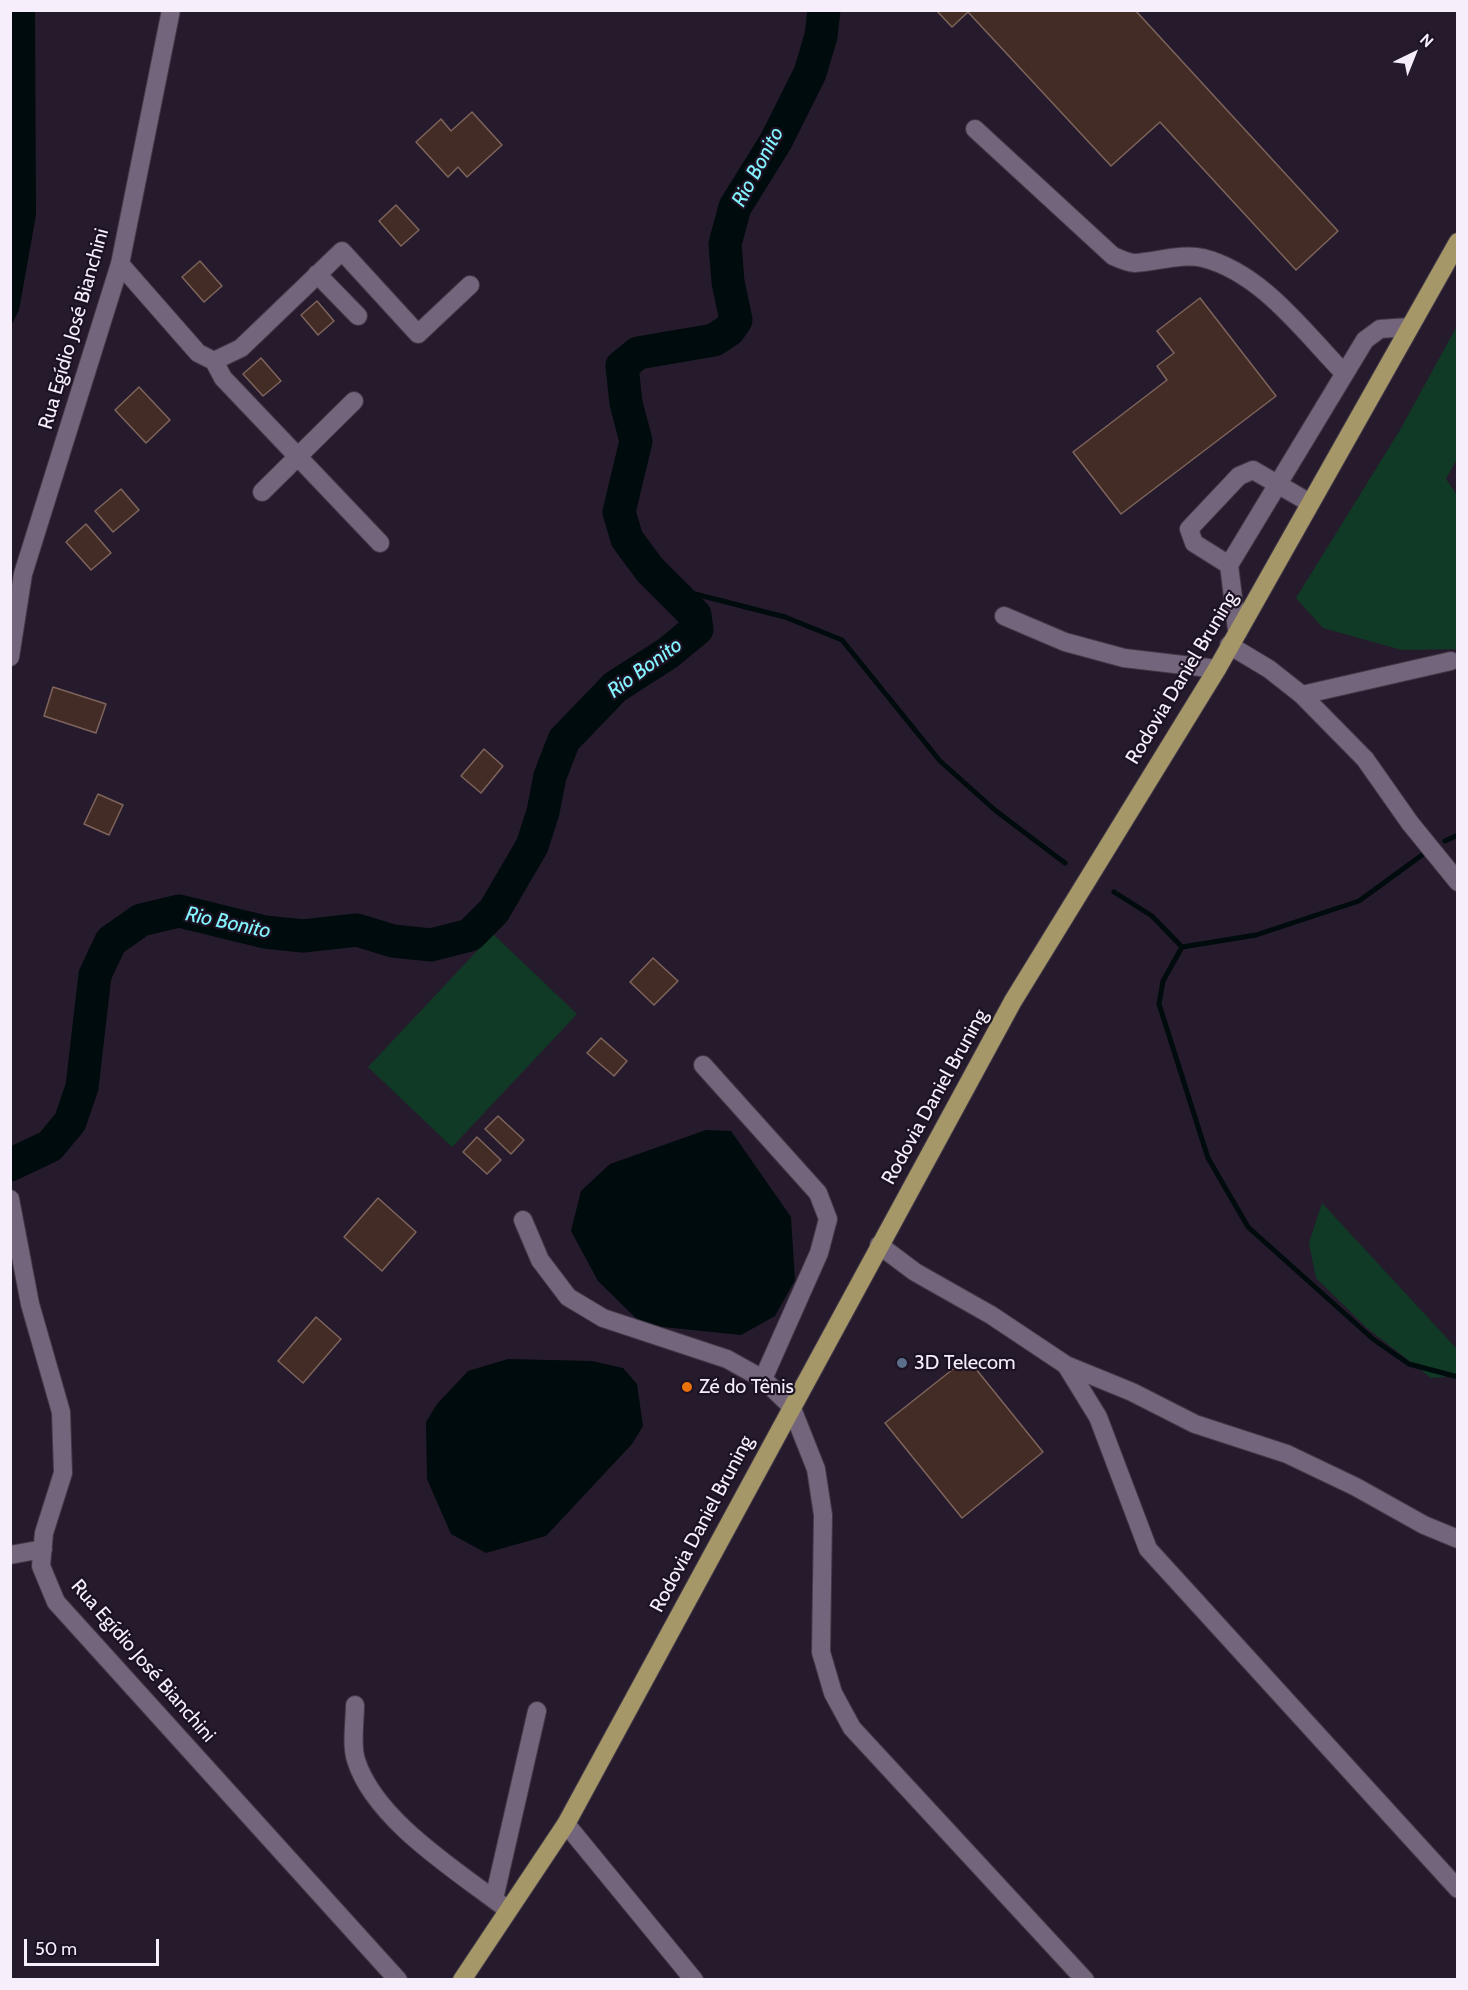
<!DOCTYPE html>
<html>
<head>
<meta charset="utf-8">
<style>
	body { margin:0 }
	#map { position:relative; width:1468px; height:1990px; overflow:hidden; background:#261b2c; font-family:Cabin,sans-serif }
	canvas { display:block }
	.frame { position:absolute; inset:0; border:12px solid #f6effb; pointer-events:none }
	.north { position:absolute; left:1384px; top:24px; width:60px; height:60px; -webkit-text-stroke:4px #1c1223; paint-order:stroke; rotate:43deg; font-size:16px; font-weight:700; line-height:24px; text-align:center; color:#f6effb }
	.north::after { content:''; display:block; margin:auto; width:21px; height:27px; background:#f6effb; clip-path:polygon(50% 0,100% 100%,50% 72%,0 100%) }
	.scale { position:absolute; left:24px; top:1939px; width:135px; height:27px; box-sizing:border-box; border:3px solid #f6effb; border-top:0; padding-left:8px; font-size:18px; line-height:21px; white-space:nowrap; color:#f6effb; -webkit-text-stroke:4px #1c1223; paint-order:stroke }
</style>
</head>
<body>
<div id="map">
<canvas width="1468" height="1990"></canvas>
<div class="frame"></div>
<div class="north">N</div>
<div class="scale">50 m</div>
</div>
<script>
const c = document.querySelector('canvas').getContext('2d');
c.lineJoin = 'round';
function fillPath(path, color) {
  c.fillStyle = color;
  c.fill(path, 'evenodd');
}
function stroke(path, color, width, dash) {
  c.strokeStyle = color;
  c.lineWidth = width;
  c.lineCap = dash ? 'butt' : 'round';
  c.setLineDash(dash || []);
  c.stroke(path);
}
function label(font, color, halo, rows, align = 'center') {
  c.font = font + ' Cabin,sans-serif';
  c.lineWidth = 4.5;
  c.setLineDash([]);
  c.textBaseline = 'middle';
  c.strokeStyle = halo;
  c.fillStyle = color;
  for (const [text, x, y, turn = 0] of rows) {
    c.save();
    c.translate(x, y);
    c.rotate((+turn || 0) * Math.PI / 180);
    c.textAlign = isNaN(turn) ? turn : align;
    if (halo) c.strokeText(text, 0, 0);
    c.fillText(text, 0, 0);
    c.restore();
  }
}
fillPath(new Path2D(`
	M1457 326V459L1446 479 1457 495V649L1402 650 1323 628 1296 598 1400 430Z
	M493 934 577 1014 452 1147 368 1067Z
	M1322 1203 1457 1349V1376L1431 1378 1366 1327 1316 1278 1309 1243Z`), '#103a25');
fillPath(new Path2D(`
	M11 10 35 11 36 215 19 310 11 326Z
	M706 1130 731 1131 791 1217 795 1280 775 1316 741 1335 643 1325 598 1281 571 1231 581 1191 610 1164Z
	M508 1359 592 1361 623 1368 637 1384 643 1426 632 1444 546 1536 486 1553 451 1534 427 1479 426 1422 437 1404 468 1371Z`), '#000b0d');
stroke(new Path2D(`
	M677 598 691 593 785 617 842 640 940 761 996 811 1065 863
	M1445 841 1458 835
	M1114 892 1152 916 1182 947
	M1182 947 1163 981 1159 1004 1208 1158 1248 1227 1373 1339 1409 1364 1458 1377
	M1182 947 1256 935 1359 901 1422 855`), '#000b0d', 5);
stroke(new Path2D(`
	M10 1165 50 1146 70 1122 82 1087 95 975 111 941 141 920 179 911 265 932 303 936 357 930 393 941 431 945 470 935 494 911 532 846 543 812 550 776 564 740 615 687 668 653 697 629 695 615 650 570 627 539 619 512 636 441 626 403 622 366 638 353 714 340 729 330 736 320 728 282 725 244 735 207 776 141 810 73 821 36 824 10`), '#000b0d', 33);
const building = new Path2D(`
	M936 10H1135L1338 231 1296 270 1160 122 1111 166 968 12 952 27Z
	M472 112 502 145 467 177 458 167 448 177 416 142 441 119 451 131Z
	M396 205 419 230 401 246 379 221Z
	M200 261 222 286 204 302 182 277Z
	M1200 298 1276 396 1121 514 1073 452 1167 380 1157 366 1174 353 1157 331Z
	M317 301 334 321 318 335 301 315Z
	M261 358 281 381 263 396 243 374Z
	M139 387 170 420 146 443 115 410Z
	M121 489 139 510 113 532 95 511Z
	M86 524 111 553 91 570 66 542Z
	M53 687 106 704 96 733 44 716Z
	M484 749 503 766 481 793 461 776Z
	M98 794 123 805 109 835 84 824Z
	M653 958 678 981 654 1005 630 982Z
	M601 1038 627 1061 614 1076 587 1053Z
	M498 1116 524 1140 511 1154 485 1129Z
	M477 1137 501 1160 487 1174 463 1152Z
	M378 1198 416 1232 382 1271 344 1237Z
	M316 1317 341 1339 303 1383 278 1361Z
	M967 1358 1043 1452 962 1518 885 1423Z`);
fillPath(building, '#432c25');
stroke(building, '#7e645c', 1.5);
const minor = new Path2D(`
	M975 129 1113 256C1120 259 1128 263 1135 263 1156 262 1182 253 1203 258 1262 273 1304 332 1344 373
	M120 264 198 353 214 361 241 348 342 251 418 334 470 285
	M317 274 358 316
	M214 361 223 378 380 543
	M262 492 354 401
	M1229 565 1194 543 1189 529 1239 476 1253 470 1310 503
	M1004 616 1065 642 1124 658 1217 669
	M1237 630 1229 565 1365 340 1380 329 1409 327
	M1229 645 1269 669 1302 695 1365 759 1410 823 1458 882
	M10 657 23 574 120 264 171 10
	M1302 695 1451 661
	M703 1065 818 1193 828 1219 819 1253 763 1379 791 1406 816 1469 823 1515 821 1652 833 1693 852 1728 1085 1980
	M10 1199 30 1304 61 1412 63 1473 44 1533 41 1566 56 1602 398 1980
	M523 1220 540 1260 568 1297 603 1318 727 1359 763 1379
	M879 1245 915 1272 991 1315 1066 1365 1132 1392 1195 1424 1287 1454 1356 1487 1424 1525 1458 1539
	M1066 1365 1098 1417 1148 1549 1458 1889
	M10 1555 43 1549
	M355 1705C355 1721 351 1745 356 1760 375 1821 459 1872 508 1910
	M566 1824 694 1980
	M494 1899 537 1711`);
const major = new Path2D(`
	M462 1980 566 1824 1013 1001 1217 669 1458 242`);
stroke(minor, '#423847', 20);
stroke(major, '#423847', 20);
stroke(minor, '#73657b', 18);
stroke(major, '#a59768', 18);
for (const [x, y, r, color] of [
	[902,1363,6,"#5c6f8a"],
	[687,1387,6,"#e8710a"]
]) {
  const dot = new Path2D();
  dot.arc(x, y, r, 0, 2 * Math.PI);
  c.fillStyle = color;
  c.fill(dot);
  stroke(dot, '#1c1223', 2);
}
label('20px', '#f6effb', '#1c1223', [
	["Rua Egídio José Bianchini",74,329,-74],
	["Rodovia Daniel Bruning",1182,678,-59],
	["Rodovia Daniel Bruning",935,1097,-61],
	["Rodovia Daniel Bruning",702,1524,-62],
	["Rua Egídio José Bianchini",143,1661,49]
]);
label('20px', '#f6effb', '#1c1223', [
	["3D Telecom",914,1363],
	["Zé do Tênis",699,1387]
], 'left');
label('italic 21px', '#84f5ff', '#1c1223', [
	["Rio Bonito",758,167,-62],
	["Rio Bonito",645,668,-36],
	["Rio Bonito",228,923,12]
]);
</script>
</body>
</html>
